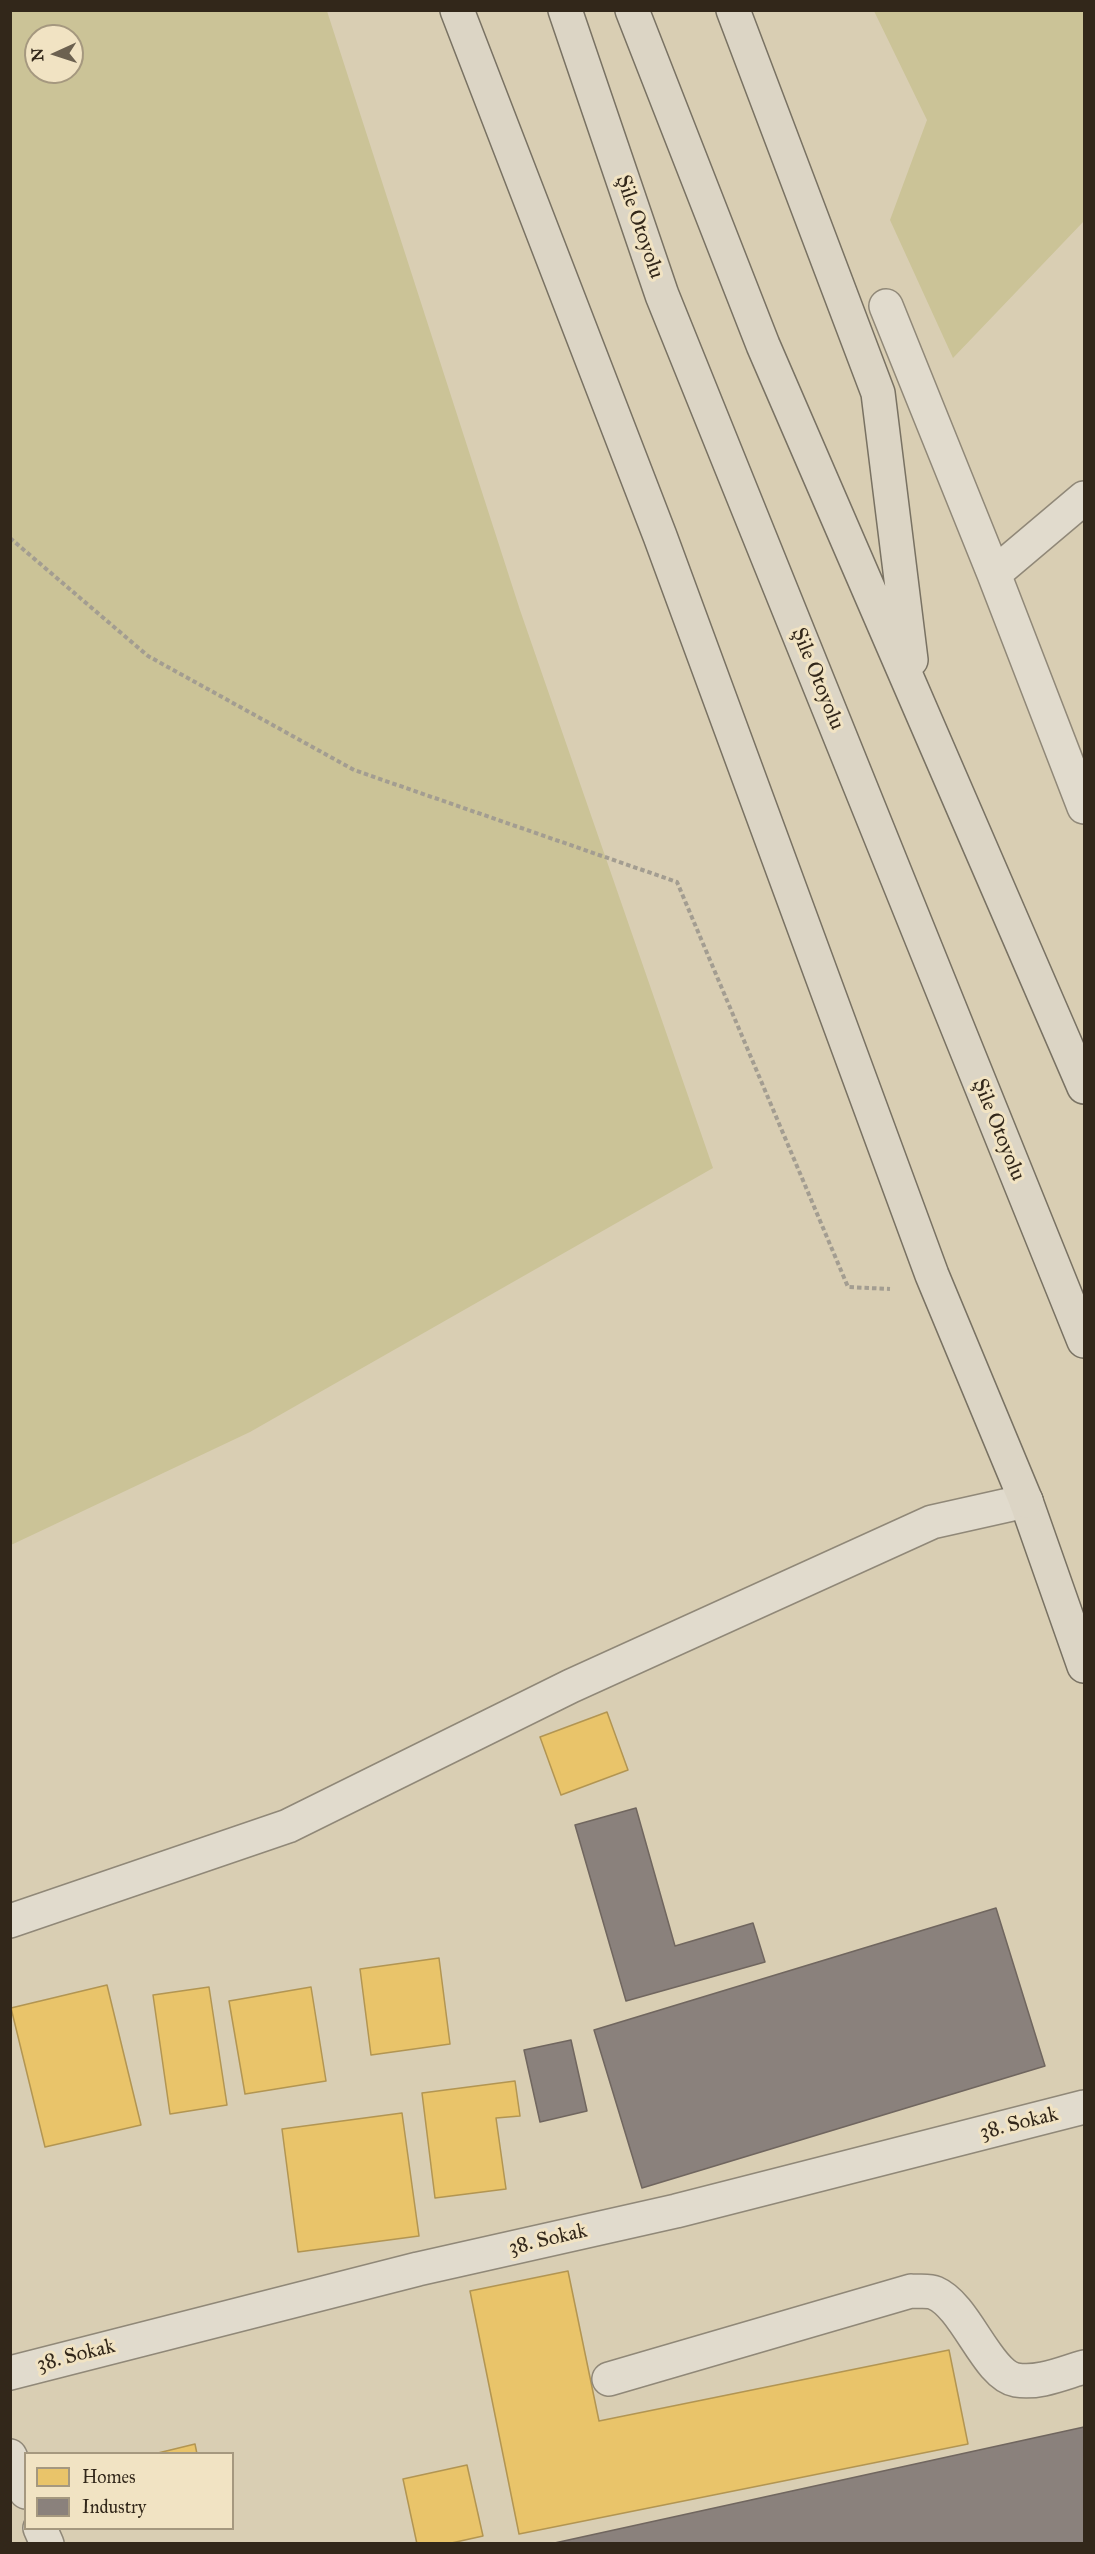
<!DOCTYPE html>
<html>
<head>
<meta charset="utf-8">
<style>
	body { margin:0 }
	#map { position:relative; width:1095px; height:2554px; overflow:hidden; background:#d9ceb3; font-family:"IM FELL Great Primer",serif }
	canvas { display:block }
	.frame { position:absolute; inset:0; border:12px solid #32271a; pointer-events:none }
	.legend { position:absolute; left:24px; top:2452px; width:210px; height:78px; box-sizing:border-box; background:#f1e3c3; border:2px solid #a5987f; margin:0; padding:8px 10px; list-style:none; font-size:18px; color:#32271a }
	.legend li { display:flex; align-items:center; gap:12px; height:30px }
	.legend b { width:30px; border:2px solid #a5987f }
	.north { position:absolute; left:24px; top:24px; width:60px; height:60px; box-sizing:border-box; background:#f1e3c3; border:2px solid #a5987f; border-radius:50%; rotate:267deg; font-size:16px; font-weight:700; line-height:24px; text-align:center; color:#32271a }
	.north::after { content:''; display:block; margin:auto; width:21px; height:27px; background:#6c6150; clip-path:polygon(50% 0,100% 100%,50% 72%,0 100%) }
</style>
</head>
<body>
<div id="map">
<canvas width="1095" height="2554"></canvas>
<div class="frame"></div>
<ul class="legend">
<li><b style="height:16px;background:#e9c46a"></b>Homes</li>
<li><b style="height:16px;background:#8a817c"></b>Industry</li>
</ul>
<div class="north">N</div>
</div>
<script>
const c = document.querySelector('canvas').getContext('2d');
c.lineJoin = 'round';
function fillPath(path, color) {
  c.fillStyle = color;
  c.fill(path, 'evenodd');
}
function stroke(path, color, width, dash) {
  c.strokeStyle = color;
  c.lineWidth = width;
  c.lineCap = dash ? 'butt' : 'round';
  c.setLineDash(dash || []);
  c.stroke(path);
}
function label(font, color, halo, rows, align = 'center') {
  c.font = font + ' "IM FELL Great Primer",serif';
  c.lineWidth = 6;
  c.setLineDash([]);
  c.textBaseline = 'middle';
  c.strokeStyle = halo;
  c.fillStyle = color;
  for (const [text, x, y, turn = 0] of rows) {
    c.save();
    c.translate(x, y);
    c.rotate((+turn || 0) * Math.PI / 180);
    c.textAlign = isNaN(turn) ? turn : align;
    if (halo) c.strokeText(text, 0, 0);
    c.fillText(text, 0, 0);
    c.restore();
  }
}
fillPath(new Path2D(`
	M11 10 327 11 520 610 713 1168 250 1432 11 1545ZM36 36H72V72H36Z
	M874 11H1084V221L953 358 890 220 927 120Z`), '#cbc397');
const homes = new Path2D(`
	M607 1712 628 1770 561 1795 540 1737Z
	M439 1958 450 2044 371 2055 360 1969Z
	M107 1985 141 2125 45 2147 11 2008Z
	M209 1987 227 2105 170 2114 153 1995Z
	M311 1987 326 2081 245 2094 229 2001Z
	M515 2081 520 2116 496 2118 506 2189 435 2198 422 2093Z
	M402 2113 419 2236 298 2252 282 2129Z
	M568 2271 599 2421 949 2350 968 2444 519 2534 470 2291Z
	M195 2444 197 2454H158V2453Z
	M467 2465 483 2536 447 2544H417L403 2479Z`);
fillPath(homes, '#e9c46a');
stroke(homes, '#b29552', 1.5);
const industry = new Path2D(`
	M636 1808 675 1946 753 1923 765 1962 626 2001 575 1825Z
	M996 1908 1045 2066 642 2188 594 2030Z
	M571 2040 587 2111 540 2122 524 2050Z
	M1084 2427V2544H550Z`);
fillPath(industry, '#8a817c');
stroke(industry, '#70665f', 1.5);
const minor = new Path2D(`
	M886 306 994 574 1084 807
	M994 574 1084 498
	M10 1921 288 1826 571 1686 932 1522 1026 1501
	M10 2373 418 2269 676 2211 1084 2107
	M609 2379 911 2291C918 2292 928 2290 935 2293 966 2306 987 2375 1016 2380 1039 2384 1063 2373 1084 2367
	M10 2456 26 2492
	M40 2528 47 2544`);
const major = new Path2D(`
	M1026 1501 1084 1666`);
const highway = new Path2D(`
	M457 10 660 536 932 1275 1026 1501
	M565 10 662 295 1084 1341
	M632 10 763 345 1084 1087
	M733 10 878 393 911 660`);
stroke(minor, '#908878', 36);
stroke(major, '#797263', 36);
stroke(highway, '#797263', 36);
stroke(new Path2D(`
	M10 538 148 656 354 770 677 882 848 1287 890 1289`), '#a39d91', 4, [4.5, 3]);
stroke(minor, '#e1dbcd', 33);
stroke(major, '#dcd5c5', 33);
stroke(highway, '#dcd5c5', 33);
label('21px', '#32271a', '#f1e3c3', [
	["Şile Otoyolu",639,227,71],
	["Şile Otoyolu",817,679,68],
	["Şile Otoyolu",998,1130,68],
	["38. Sokak",1019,2124,-14],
	["38. Sokak",548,2240,-13],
	["38. Sokak",76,2356,-14]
]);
</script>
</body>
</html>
